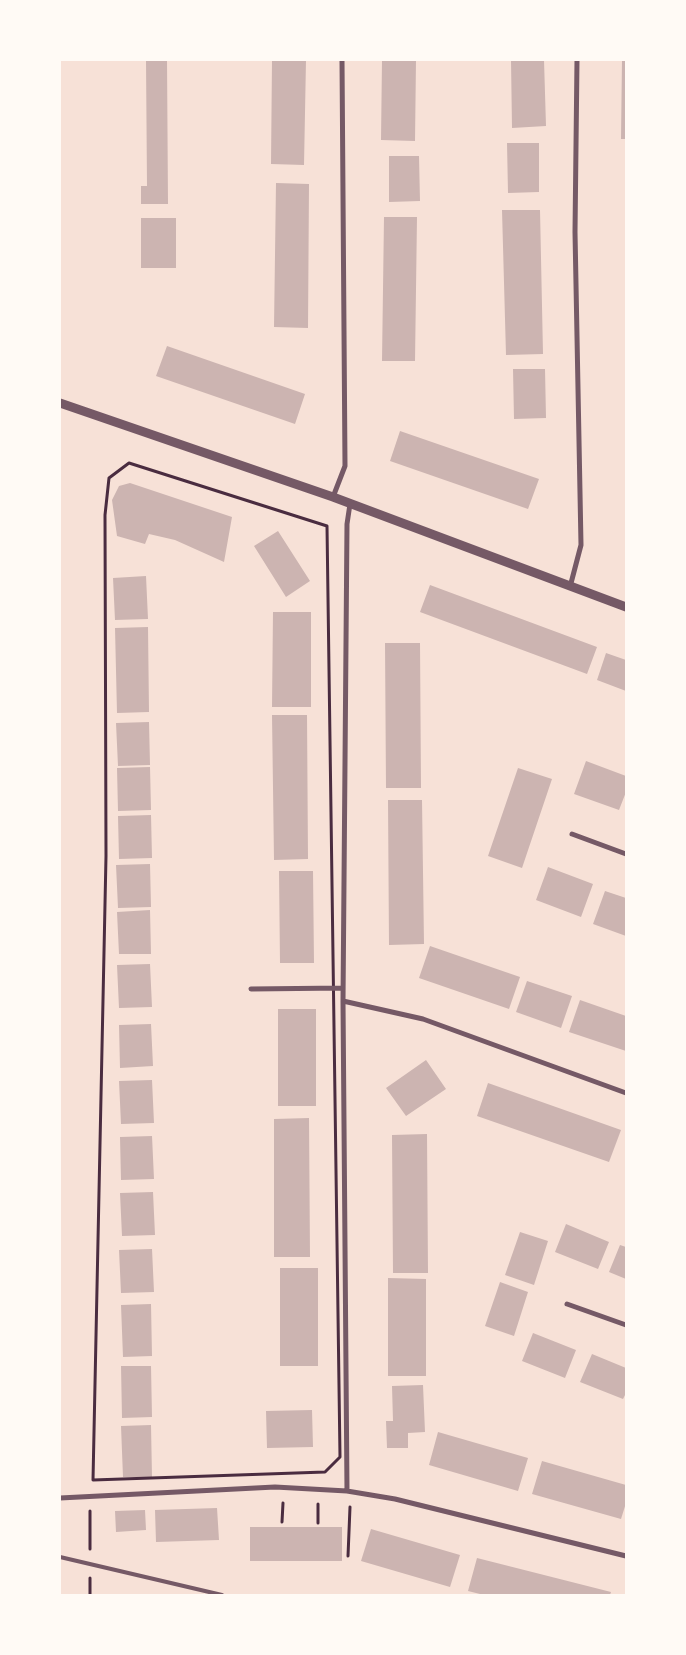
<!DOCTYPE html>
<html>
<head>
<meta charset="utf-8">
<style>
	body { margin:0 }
	#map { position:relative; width:686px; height:1655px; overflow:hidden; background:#f7e1d7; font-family:Karla,sans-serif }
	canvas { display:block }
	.frame { position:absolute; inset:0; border:61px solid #fffaf5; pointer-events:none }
</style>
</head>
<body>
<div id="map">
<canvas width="686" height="1655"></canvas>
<div class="frame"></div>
</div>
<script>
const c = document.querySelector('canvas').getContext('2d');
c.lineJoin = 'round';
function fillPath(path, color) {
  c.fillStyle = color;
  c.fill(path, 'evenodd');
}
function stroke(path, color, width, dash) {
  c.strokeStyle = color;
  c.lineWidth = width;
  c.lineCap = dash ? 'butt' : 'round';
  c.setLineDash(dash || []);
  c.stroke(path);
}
fillPath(new Path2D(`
	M146 60H167L168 204H141V186H147Z
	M272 60H306L304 165 271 164Z
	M382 60H416L415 141 381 140Z
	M511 60H544L546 126 512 128Z
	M622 60H626V139H621Z
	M507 143H539V192L508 193Z
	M389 156H419L420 201 389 202Z
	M276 183 309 184 308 328 274 327Z
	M502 210H540L543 354 506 355Z
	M384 217H417L415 361H382Z
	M141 218H176V268H141Z
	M167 346 305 394 295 424 156 376Z
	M513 369H545L546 418 514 419Z
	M400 431 539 479 528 509 390 461Z
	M130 483 232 517 224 562 175 540 149 534 145 544 117 536 112 500 119 486Z
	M278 531 310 581 286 597 254 546Z
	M146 576 148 619 115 620 113 578Z
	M430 585 597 647 587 674 420 612Z
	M273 612H311V707H272Z
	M148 627 149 712 117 713 115 628Z
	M385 643H420L421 788H386Z
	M606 653 626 660V691L597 680Z
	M272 715H307L308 859 274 860Z
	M149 722 150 765 118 766 116 723Z
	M586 761 626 776V792L619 810 574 794Z
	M150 767 151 810 118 811 117 768Z
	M518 768 552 779 522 868 488 856Z
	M388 800H422L424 944 389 945Z
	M151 815 152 858 119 859 118 816Z
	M150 864 151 907 118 908 116 865Z
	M548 867 593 884 581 917 536 900Z
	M279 871H313L314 963H280Z
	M605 891 626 898V936L593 924Z
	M150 910 151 954H119L117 912Z
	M430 946 520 977 509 1009 419 978Z
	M150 964 152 1007 119 1008 117 965Z
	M527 981 572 996 561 1028 516 1012Z
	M580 1000 626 1016V1051L569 1032Z
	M278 1009H316V1106H278Z
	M151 1024 153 1066 120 1068 119 1025Z
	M426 1060 446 1089 406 1116 386 1088Z
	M152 1080 154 1123 121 1124 119 1081Z
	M488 1083 621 1130 609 1162 477 1116Z
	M309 1118 310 1257H274V1119Z
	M427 1134 428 1273H393L392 1135Z
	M152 1136 154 1179 121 1180 120 1137Z
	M153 1192 155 1235 122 1236 120 1193Z
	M566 1224 609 1242 598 1269 555 1252Z
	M520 1232 548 1241 534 1285 505 1275Z
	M620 1245 626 1247V1279L609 1272Z
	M152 1249 154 1292 121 1293 119 1250Z
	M280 1268H318V1366H280Z
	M388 1278 426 1279V1376H388Z
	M500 1282 528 1292 514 1336 485 1326Z
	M151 1304 152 1356 123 1357 121 1305Z
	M533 1333 576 1350 565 1378 522 1361Z
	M592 1354 626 1368V1393L623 1399 580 1382Z
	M121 1366H151L152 1417 122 1418Z
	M423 1385 425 1432 408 1433V1448H387L386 1421H393L392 1386Z
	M312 1410 313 1447 267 1448 266 1411Z
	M151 1425 152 1477H123L121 1426Z
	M438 1432 528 1458 518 1491 429 1465Z
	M542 1461 626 1485V1503L621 1519 532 1494Z
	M217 1508 219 1540 156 1542 155 1510Z
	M145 1510 146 1530 116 1532 115 1511Z
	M250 1527H342V1561H250Z
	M371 1529 460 1555 450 1587 361 1561Z
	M477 1558 611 1592 610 1595H484L468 1591Z`), '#ccb4b1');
stroke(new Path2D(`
	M129 463 327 526 340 1457 325 1472 93 1480 106 856 105 515 109 478Z
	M90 1511V1549
	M282 1522 283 1503
	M318 1523V1504
	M348 1556 350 1507
	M90 1578V1595`), '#4a2c40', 3);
stroke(new Path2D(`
	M60 1557 222 1595`), '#755966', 4);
stroke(new Path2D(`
	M333 497 345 466 342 60
	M570 587 581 545 575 232 577 60
	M572 834 626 854
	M251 989 343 988
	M343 1001 423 1019 626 1093
	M567 1304 626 1325
	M347 1491 343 1001 347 524 350 504
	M60 1498 275 1487 347 1491 395 1499 626 1556`), '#755966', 5);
stroke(new Path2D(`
	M60 403 333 497 626 607`), '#755966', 9);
</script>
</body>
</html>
